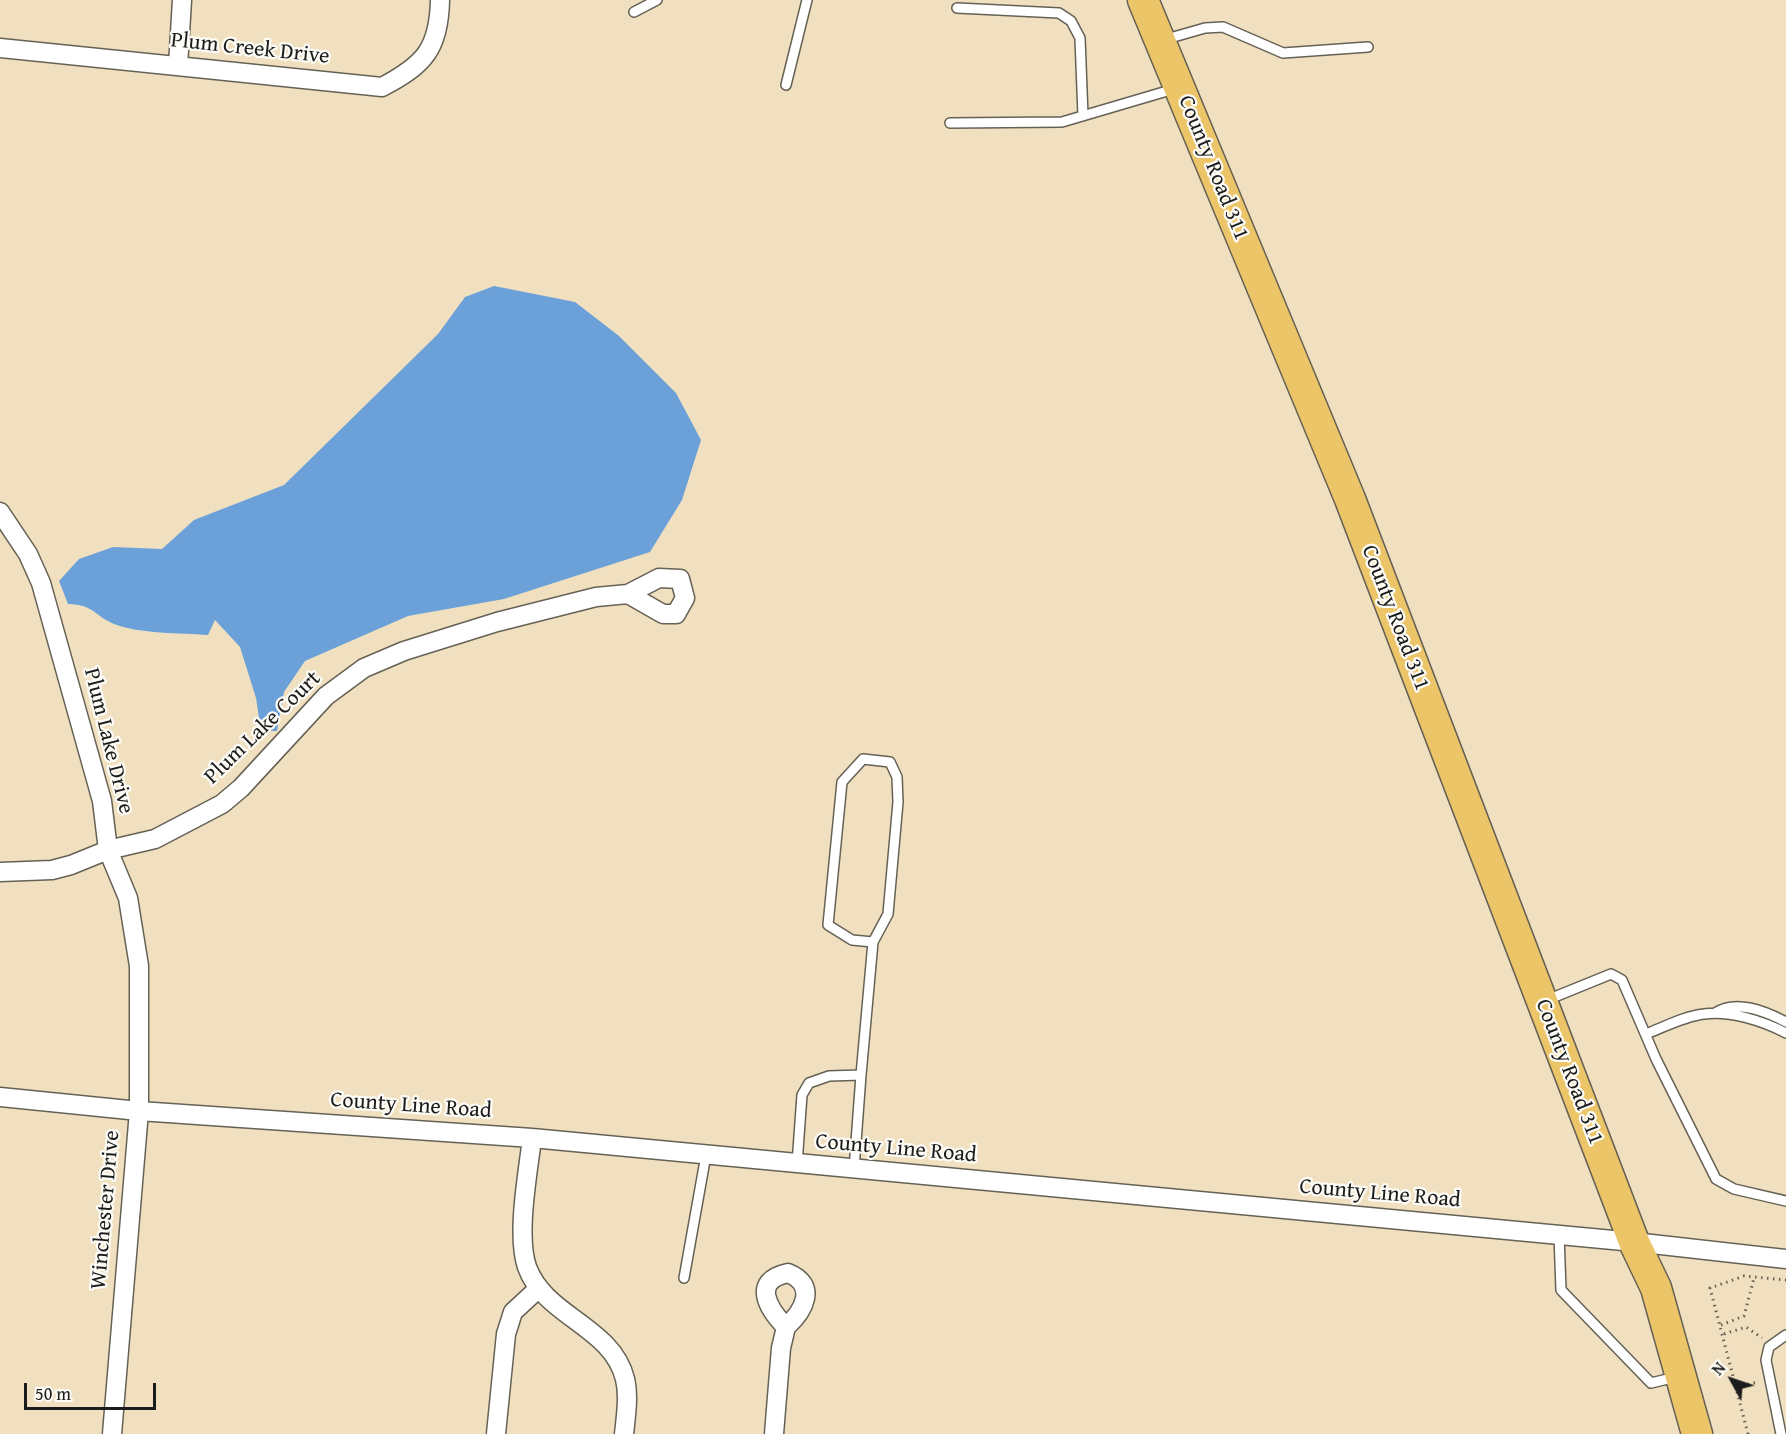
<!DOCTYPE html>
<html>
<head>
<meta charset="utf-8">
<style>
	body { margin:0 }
	#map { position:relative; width:1786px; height:1434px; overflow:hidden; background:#f0e0c0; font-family:"Gentium Book Plus",serif }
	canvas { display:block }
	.north { position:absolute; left:1702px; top:1350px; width:60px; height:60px; -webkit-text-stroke:4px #fdfcf7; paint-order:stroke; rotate:310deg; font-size:16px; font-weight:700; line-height:24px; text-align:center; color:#1c1c1c }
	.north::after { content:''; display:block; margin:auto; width:21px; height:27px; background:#1c1c1c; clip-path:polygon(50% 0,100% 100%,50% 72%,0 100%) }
	.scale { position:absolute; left:24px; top:1383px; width:132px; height:27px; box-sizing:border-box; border:3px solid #1c1c1c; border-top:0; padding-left:8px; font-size:18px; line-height:21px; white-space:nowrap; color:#1c1c1c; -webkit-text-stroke:4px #fdfcf7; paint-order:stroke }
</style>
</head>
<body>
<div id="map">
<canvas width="1786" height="1434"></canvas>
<div class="north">N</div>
<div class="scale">50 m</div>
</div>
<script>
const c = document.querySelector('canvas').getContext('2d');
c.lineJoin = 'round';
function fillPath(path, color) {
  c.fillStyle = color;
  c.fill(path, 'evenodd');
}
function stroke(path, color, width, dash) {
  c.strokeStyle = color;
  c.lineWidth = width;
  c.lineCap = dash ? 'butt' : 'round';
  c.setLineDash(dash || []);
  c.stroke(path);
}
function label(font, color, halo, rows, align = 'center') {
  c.font = font + ' "Gentium Book Plus",serif';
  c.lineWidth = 4.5;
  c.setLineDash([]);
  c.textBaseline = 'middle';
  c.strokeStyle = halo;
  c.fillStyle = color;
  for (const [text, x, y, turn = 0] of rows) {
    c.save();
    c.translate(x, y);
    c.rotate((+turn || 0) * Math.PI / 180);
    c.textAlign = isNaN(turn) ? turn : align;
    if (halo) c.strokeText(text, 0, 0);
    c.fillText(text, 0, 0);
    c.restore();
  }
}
fillPath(new Path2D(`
	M494 286 575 302 619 336 676 393 701 440 682 500 650 552 504 599 408 616 305 661 284 692 277 731H261L256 698 240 647 215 620 208 635C180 633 140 634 114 624 93 615 95 605 68 604L59 581 79 559 113 547 162 549 194 520 284 485 438 334 465 297Z`), '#6ba1d8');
const service = new Path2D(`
	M957 8 1059 13 1071 21 1080 38 1083 116
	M634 12 657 0
	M1163 40 1205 28 1223 27 1283 53 1368 47
	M786 85 807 0
	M950 123 1062 122 1174 89
	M1547 1000 1611 974 1622 980 1656 1059 1716 1179 1734 1189 1786 1201
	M1715 1013C1736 999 1765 1011 1786 1022
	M1646 1034C1664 1027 1685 1016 1704 1014 1729 1010 1763 1021 1786 1033
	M861 1075 873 942 852 940 828 925 842 782 863 759 890 762 897 777 898 802 888 914 873 942
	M797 1164 802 1095 809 1083 829 1076 861 1075 854 1169
	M1559 1235 1561 1290 1651 1383 1676 1377
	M684 1278 706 1155
	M1781 1434 1766 1360 1769 1347 1786 1335`);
const minor = new Path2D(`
	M0 48 382 87C424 65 439 49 440 0
	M178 66 182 0
	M0 512 28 554 41 583 102 801 108 850 128 898 139 966V1111L112 1434
	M659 578 680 579 685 598 676 614H663L628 594Z
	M0 872 52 870 71 865 108 850 155 839 222 804 241 788 326 696 364 668 404 651 497 622 596 597 628 594
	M0 1097 139 1111 532 1138 1634 1242 1786 1259
	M532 1138C528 1173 516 1235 527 1267 545 1317 612 1326 625 1379 629 1396 626 1416 624 1434
	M788 1273C818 1285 804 1311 786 1327 769 1310 750 1281 788 1273Z
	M496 1434 506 1334 513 1312 539 1288
	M774 1434 781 1348 786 1327`);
const primary = new Path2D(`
	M1143 0 1350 499 1634 1242 1656 1288 1697 1434`);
stroke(service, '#666155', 12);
stroke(minor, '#666155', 21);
stroke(primary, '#666155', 33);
stroke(new Path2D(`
	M1721 1325 1744 1316 1754 1278
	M1724 1334 1746 1327 1762 1338
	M1736 1387 1758 1382
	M1748 1434 1710 1288 1744 1276 1786 1280`), '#666155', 3, [1.5, 4.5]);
stroke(service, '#fff', 9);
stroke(minor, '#fff', 18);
stroke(primary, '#edc569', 30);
label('22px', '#1c1c1c', '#fdfcf7', [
	["Plum Creek Drive",250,49,6],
	["County Road 311",1213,168,68],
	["County Road 311",1395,618,69],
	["Plum Lake Court",263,728,-44],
	["Plum Lake Drive",108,741,76],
	["County Road 311",1569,1072,69],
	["County Line Road",411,1106,4],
	["County Line Road",896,1149,5],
	["County Line Road",1380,1194,5],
	["Winchester Drive",106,1210,-85]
]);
</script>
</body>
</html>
